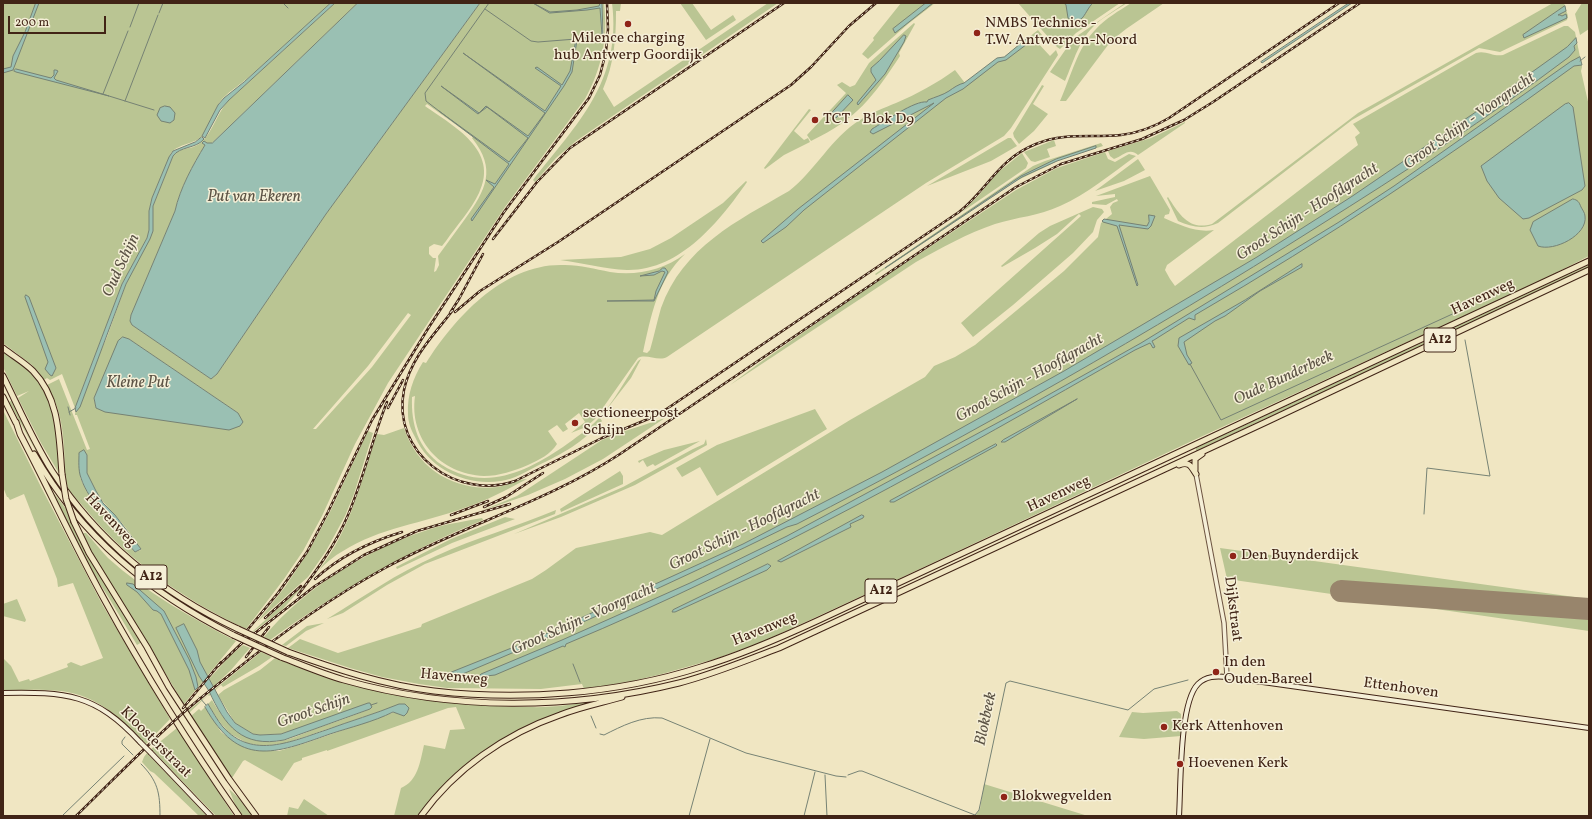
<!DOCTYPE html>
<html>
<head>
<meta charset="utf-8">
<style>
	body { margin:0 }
	#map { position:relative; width:1592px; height:819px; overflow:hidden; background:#f0e6c2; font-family:Vollkorn,serif }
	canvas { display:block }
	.frame { position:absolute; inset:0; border:4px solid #412416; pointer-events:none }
	.scale { position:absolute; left:8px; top:16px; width:98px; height:18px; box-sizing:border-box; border:2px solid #412416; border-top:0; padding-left:5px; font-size:12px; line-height:14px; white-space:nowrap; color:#412416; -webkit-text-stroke:3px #f5efd7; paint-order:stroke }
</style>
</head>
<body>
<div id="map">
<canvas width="1592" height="819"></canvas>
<div class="frame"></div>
<div class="scale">200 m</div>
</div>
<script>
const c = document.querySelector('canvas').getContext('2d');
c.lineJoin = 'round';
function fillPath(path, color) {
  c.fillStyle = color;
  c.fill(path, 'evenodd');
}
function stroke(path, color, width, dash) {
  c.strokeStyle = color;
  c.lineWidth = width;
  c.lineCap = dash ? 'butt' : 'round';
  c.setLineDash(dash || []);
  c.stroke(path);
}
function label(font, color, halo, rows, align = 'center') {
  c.font = font + ' Vollkorn,serif';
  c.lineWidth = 3;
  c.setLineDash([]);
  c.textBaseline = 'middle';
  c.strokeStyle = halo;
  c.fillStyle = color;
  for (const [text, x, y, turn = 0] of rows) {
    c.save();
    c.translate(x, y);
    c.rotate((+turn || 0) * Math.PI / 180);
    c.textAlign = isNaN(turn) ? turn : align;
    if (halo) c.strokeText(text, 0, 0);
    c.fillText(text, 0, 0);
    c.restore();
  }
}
fillPath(new Path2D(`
	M3 3H331C304 28 277 52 249 77 241 84 231 90 223 98 213 109 212 125 203 135 194 145 179 143 171 153L152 198 149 211V230L147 238 122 284 77 403 107 337 126 284 153 230V206L173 156C179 147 191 150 199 144 212 135 217 112 229 100L335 3H358L212 143H203L205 145C193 165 180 188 175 211L130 318 132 325 211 379 217 374 326 214 480 3H600L602 35 576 38 604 35 602 3H604C608 38 602 68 585 99L505 207 388 383 355 444 322 516 303 551 284 579 246 629C186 601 130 562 88 512 82 504 73 497 68 488 64 480 65 459 64 449 63 426 59 405 47 385L59 379 87 450 90 449 77 415H75L76 406 75 408 62 374 50 380 47 378 44 380 32 365 3 343ZM427 104 473 137 472 138C497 169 486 190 465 219 456 231 447 244 438 256L439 265 436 271 434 272 436 258H433L429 254V247L434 244 442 246 446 241C457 225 471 210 479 193 500 150 453 126 425 106ZM408 313 411 315 372 367 316 429H313L368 366ZM121 338 129 339 238 413 96 408 94 398ZM86 465C85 485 103 501 115 515 124 525 134 538 141 550L135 552C115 530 91 505 80 477Z
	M612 3H621L620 11H616C616 39 614 64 603 89L614 107 768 3H778L576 141 556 158 535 182 533 180C577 124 622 81 612 3Z
	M680 3H692L711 30 733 15 736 20 706 40Z
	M901 3H935L908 24 868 59 862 54 874 40 873 38Z
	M1018 3H1120L1076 33 1060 49 1057 47Z
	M1125 3H1127C1117 10 1105 16 1096 24 1079 39 1074 61 1065 81L1050 72 1068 46 1077 36Z
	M1131 3H1164L1126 29 1111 41 1066 101H1060C1071 77 1077 48 1096 29 1106 18 1119 11 1131 3Z
	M1553 3H1564L1568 16 1567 20 1500 52 1479 48 1352 120 1218 223C1203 230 1192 227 1178 221L1167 198 1168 197C1179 214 1189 231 1212 224L1358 113Z
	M1582 3H1589V29L1580 35 1575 14Z
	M914 23 915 24 899 53 900 56C873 97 857 119 811 141L807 135 846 93 837 85 842 82 850 87 855 85 869 63Z
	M1564 26H1568L1575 32 1582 67 1581 71 1589 106V256L1540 281 1194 440 892 582 760 643 715 659 662 674 633 681 584 689 582 684 541 689 447 688 419 684 382 677 350 668 288 648 300 639 338 653 421 627 422 624 532 579 546 570 576 548 650 532 662 535 850 420 925 377 934 366 955 357 975 345 1064 271 1098 237 1101 223 1112 214 1110 207 1113 203 1118 201 1117 199 1106 205 1092 204V202L1115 197V194L1096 196 1150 176 1170 210 1169 214 1165 215 1164 218C1180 225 1196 233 1214 230L1167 265 1165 270 1170 279 1175 286 1358 145 1355 137 1360 133 1353 124 1476 53C1486 50 1493 57 1503 55Z
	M1038 30 1042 35 1038 38 1039 40 1037 42 1050 56 1056 50 1058 55 1011 128 1004 136 926 183 667 357C658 362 646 353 638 358L595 419 586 427 571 433 585 422 579 413 565 424 568 429 563 432 557 425 548 431 557 444C551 454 539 460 528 465 514 471 499 476 484 476 440 474 409 439 415 396L412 397C411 424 418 449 442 465 484 492 526 472 563 447 575 438 588 430 598 419 614 402 625 380 638 361L641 359 631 378 600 418 602 421C582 443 564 453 537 466 526 472 514 479 501 481 466 486 430 470 415 437 411 430 408 422 408 414 407 395 413 378 423 362L426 363C455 317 505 262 565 265 581 265 595 269 610 272 637 276 663 270 685 254 657 280 651 317 643 352L647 353 650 350C654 336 657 322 661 308 683 247 737 221 789 191 816 170 831 138 860 120 872 112 884 108 896 103 917 94 937 83 955 70L965 83 997 58 1004 57Z
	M1042 85 1044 86 1033 104 1048 114 1034 131 1019 144 1014 137 1013 133Z
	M809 109 811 110 794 131 804 140 808 138 810 142 784 155 765 169 764 168Z
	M1185 122V123L1138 155C1129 147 1123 156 1114 159L1110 156 1108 151 1151 138Z
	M1008 138H1011L1017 146 991 161 927 186Z
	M1054 140 1056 146 1047 149 1050 157 1035 162 1031 161 1024 152Z
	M1101 143 1103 146 1062 159 1016 181 876 275 875 274 1033 166 1045 161Z
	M1105 152 1108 159 1115 162 1129 154 1136 156C1111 174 1087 194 1060 206 1039 216 1017 217 995 224 968 233 941 248 916 262L730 385 758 364 857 295 1016 190 1057 168Z
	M1022 153 1028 163 1026 168 962 212 979 195 997 173Z
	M1138 159 1145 170 1124 181 1095 191Z
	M746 181 747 182C720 221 680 271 627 270 605 269 583 263 560 260L621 257 650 249 671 238 723 203Z
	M1093 207 1102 209 1104 212 1097 220 1093 232 1073 253 1013 305 973 337 961 323 1081 216 1079 214 1057 234 1035 248 1002 267 1001 266 1039 233 1050 226Z
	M1589 265V268L1196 451V448Z
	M3 350C10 356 18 361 25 367 58 396 57 435 60 475L41 443 18 398 29 391 17 396 3 367Z
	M13 400 62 489 63 494 37 453 9 402Z
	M815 409 827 429 717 496 700 467 682 477 676 468 717 445Z
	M3 410 41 487 102 604 170 719 146 744C122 719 97 695 61 691 42 689 22 690 3 690V658L11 666 19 682 29 679 30 681 68 667 67 664 71 662 81 666 103 658 73 583 58 587 57 579 24 494 10 500 8 497H7L3 487Z
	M665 418 603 459 565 479 528 495 481 511 517 496 602 440 619 433Z
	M404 428C417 469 455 492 498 487 508 485 519 479 527 479 506 490 486 501 464 508 424 523 379 528 343 551 334 556 326 563 319 570 352 527 360 483 377 434L384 435Z
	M368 431 373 433 354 494 345 516 326 551 308 577 257 622 285 587 309 551 331 510Z
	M706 439 707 445 635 485 561 517 514 534 623 487 693 449 704 444Z
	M700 441 655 466 653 464 647 467 643 460 639 463 638 461 664 450Z
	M620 471 623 476V484L561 512 560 509Z
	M49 487 67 510 77 533 142 642 137 645 109 598 92 572Z
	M556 510 555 514 425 564 387 585 343 613 327 619C363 597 397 573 436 556 475 538 516 527 556 510Z
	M505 517 515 519 452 543 397 569 396 567 451 539Z
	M482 518 483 520C407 551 337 592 270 640L264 637C305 586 375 545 437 527 452 523 467 521 482 518Z
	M83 533H86C94 541 100 550 108 558 146 592 191 618 236 641L184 704 95 558Z
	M1220 548 1589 599V631L1227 579Z
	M302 587 283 609 253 632H252Z
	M17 599 26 620 25 622 3 616V604Z
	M324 623 306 631 286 646 282 645 307 626Z
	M243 645 250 648 231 670 213 687 209 679 229 657Z
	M261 652 272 657 259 666 223 687 221 685 209 696 208 695 189 713 188 711Z
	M275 658C357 691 441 706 529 707 552 708 576 704 599 701L559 714 476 758 419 816H394L401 788C418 781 420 762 424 745L445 749 450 730 465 729 456 707 448 708 327 751V750L302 758V760L294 763 282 781 245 760 243 761 232 778 191 716 199 709 201 711 205 707 221 732 232 740 258 751H279L306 743 395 712 402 704 286 743 262 746 247 743 229 733 218 720 208 704 212 700C225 724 245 743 274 742 288 741 302 734 315 729 333 723 352 716 370 709L371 707 281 734 260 735 253 734 235 723 218 695 224 690 260 670Z
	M1177 711 1181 714V736L1144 739 1119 737 1132 712 1143 713Z
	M177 728 234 816H216L151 749Z
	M147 753 207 816H199L154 773 150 771 142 762 144 757Z
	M984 784 1088 816H975L980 809Z
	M229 789 242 801 253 816H242L235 805Z
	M304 799 329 816H287L289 807 298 809Z`), '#bac593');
const water = new Path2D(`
	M36 3H39L13 70 3 73V69L11 67 13 56 25 32Z
	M331 3H335L229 100 220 110 205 138 202 136 218 105 224 98 244 82Z
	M358 3H480L326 214 217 374 211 379 132 325 130 321 131 315 175 211C180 188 193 165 205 145L202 143 204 141 207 143H212Z
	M533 3 550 12 577 10 599 6 600 3H602L603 36 577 40 572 72 564 86 472 221 471 219 494 187 486 180 495 184 509 164 439 111 509 162 528 138 487 107 478 114 441 86 479 113 486 106 528 136 545 113 463 53 545 111 561 86 535 68 537 67 562 85 570 71 576 39 602 35 600 8 587 10 550 13Z
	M926 3H933L895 33 893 29Z
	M1064 3H1093C1084 11 1084 27 1068 18L1066 5Z
	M1349 3H1352L1262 63 1261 62Z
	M1565 6 1566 11 1558 15H1560L1562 16 1566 14 1567 18 1524 38 1523 35Z
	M904 35 906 36 904 42 885 74 858 105 857 103 876 80 871 72V68L879 61Z
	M1029 37 1031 39V41L1006 60 998 62 985 72 963 89 946 98 804 210 786 227 763 243 761 241 798 209 934 103 873 134 870 132 872 129C884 122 915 100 927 102L928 100C935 97 943 95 949 91 953 88 959 84 964 83L997 58 1004 57Z
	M1576 38 1577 43 1574 46 1575 50 1569 57C1488 118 1403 173 1317 227 1148 334 976 432 797 524L787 527C675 582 561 633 446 681L444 675 539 637 743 544 882 472 1064 371 1257 257 1351 197 1486 105 1567 47Z
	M1580 57 1582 65 1574 66C1452 155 1326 239 1195 315V320L1189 318 1154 340 1152 341 1155 347 1153 348 1150 343 1135 350C950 456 763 562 566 644L565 647 563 646 495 675 486 676 477 681H474L481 674 562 640 690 583 787 536 1025 408 1141 343 1339 222 1394 186 1570 62Z
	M16 69 51 78 54 75V70H56L58 71 54 78 56 80 109 96 16 72 14 71Z
	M848 95 853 100 836 118 831 114Z
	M1569 103 1573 107 1585 186 1582 190 1529 218 1523 219 1499 198 1487 181 1481 166 1565 104Z
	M165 106 170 107 175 113 174 120 170 123 161 121 157 115 160 108Z
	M202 137 204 139C196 149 180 146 173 156L153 206V231L150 239 126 284 80 407 76 412 75 408 122 284 147 238 149 230V211L152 198 169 157 173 151 195 142Z
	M1096 146V148L1057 161 1022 177 885 268 1021 176 1056 159Z
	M1573 199C1578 200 1579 202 1581 207 1582 209 1585 213 1585 216 1588 235 1554 252 1538 246L1530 230 1533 222Z
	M1149 215 1155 216 1151 226 1148 229 1119 225 1138 285 1137 286 1117 226 1103 222 1102 221 1104 219 1147 226 1149 222Z
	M1302 264V267L1260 291 1225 316 1215 321 1184 342 1187 355 1192 363 1189 365 1178 346 1179 338 1245 300Z
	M663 268H665L668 272 654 301H607L654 300 656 291 665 272 662 271 654 275 640 276 659 271Z
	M26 295 29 297 56 368 52 376 50 375 45 369 48 362 25 297Z
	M123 337 129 339 238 413 243 422 240 426 229 430 105 412 96 408 94 398 118 341Z
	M1077 399 1005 442H1001L1003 440Z
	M996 444 997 445 996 446 894 502H890V501Z
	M84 450 87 455V473L96 491 103 503 115 515 141 549 135 552C119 533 88 501 81 478 78 470 79 461 79 453Z
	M862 515 864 516 863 518 850 524 851 527 781 562 778 561Z
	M768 564 771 566 767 570 675 612H672L673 610Z
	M127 583 133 584 164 611 189 659 196 677 198 687 195 690 189 670 161 614 157 611 153 610 137 592 127 585Z
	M184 624 197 650 200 662 227 712 235 723 253 734 260 735 281 734 368 703H370L372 707 370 709 284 740C242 748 225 726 209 691 206 686 202 681 199 676 191 660 184 644 176 628Z
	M208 704C213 712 217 720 223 727 253 760 292 741 326 730 350 721 375 714 399 704H405L409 708 407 713 404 716 393 712C373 722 351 727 330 734 274 754 239 768 205 707Z`);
fillPath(water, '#9ac0b3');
stroke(water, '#768274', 1);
stroke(new Path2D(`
	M283 3 288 8
	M485 9 531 41 538 42 576 39
	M159 13 163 3
	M130 27 139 3
	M1580 61 1585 57
	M103 94 128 31
	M109 96 154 110
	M125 101 158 15
	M439 111 426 101 425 93 489 3
	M1190 364 1221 420 1459 311
	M68 407 70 415
	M69 412 76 408
	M1424 514 1427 468 1490 476 1465 340
	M573 664 580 682
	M199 697 206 705
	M371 705 377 703
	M591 716 596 728
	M600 734 604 735C622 726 641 716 662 718L746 753 836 776 846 777
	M125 737 122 741V744L133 755
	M141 764C158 781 160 793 160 816
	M825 775 827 816
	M848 775 859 771H862L975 815 979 810 1006 683 1010 681 1128 710 1154 689 1188 680
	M62 816 124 756
	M689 816 710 739
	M804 816 815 772`), '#768274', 1);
stroke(new Path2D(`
	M1341 591 1589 609`), '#98856c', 22);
const tertiary = new Path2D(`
	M1196 474 1224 623 1227 677`);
const secondary = new Path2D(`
	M3 693C66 692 95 693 140 742
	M151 753 211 816
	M1179 816C1181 787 1179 703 1198 684 1206 676 1216 676 1227 677L1589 728`);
const motorway = new Path2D(`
	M3 348C13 356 24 362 33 371 60 399 59 438 62 474
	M3 376C19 408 33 441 52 471 98 541 163 594 238 629
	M3 397 16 423
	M16 422 20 434C49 489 74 545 104 599 145 674 190 746 239 816
	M34 454C81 537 150 593 233 635
	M1179 465C1189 461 1191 466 1196 474
	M1195 470V459L1202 454
	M74 522 89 553 147 647 169 687 229 779 256 816
	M288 652C335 669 384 685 434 691 521 701 617 694 701 667 741 655 780 638 819 620L1589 261
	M281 657C302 665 323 674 344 680 453 711 570 710 679 683 714 674 747 660 779 648L1264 423 1589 270
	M421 816C455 769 505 734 560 715 580 707 601 703 622 697`);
stroke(tertiary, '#6d5441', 5.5);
stroke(secondary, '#412416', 6);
stroke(motorway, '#412416', 7);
stroke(tertiary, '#f5efd7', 3.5);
stroke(secondary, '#f5efd7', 4);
stroke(motorway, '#f0e6c2', 5);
const rail = new Path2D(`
	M493 239 537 182 570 148 784 3
	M453 310C434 335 411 357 404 390 391 453 457 501 515 481L602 438 653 417 668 408 959 212C988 189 998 159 1036 144 1065 132 1091 138 1121 135 1138 133 1154 127 1169 118L1339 3
	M455 312 480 291 558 242 791 85 811 67 849 26 876 3
	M450 313 459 299 483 254
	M388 408 403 380
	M484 507 506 497 543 473
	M451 515 488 501
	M315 579C340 556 369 542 402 532
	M298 595C317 570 336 544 348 515 364 478 372 439 387 402
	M265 618 301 586
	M239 640 278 593 307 552 328 512 372 420 429 327 504 212 589 98 600 75 606 52 608 29 607 3
	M246 657 269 627
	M218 666 241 644 315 586 364 555 417 531 510 504
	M183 708 221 662
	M76 816C108 785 140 752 173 722 192 704 212 689 232 673 280 634 330 598 385 568 461 526 547 502 620 454L1016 187 1061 164 1142 139 1184 120 1213 102 1360 3`);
stroke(rail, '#412416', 2.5);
stroke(rail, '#f5efd7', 1, [3]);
const secondaryBridge = new Path2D(`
	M140 742 151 753`);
const motorwayBridge = new Path2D(`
	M62 474 66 499 74 522
	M238 629 288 652
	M233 635 281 657`);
stroke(secondaryBridge, '#412416', 6, []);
stroke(motorwayBridge, '#412416', 7, []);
stroke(secondaryBridge, '#f5efd7', 4);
stroke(motorwayBridge, '#f0e6c2', 5);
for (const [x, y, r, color] of [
	[628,24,4,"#8f2418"],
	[977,33,4,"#8f2418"],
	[815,120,4,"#8f2418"],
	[575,423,4,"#8f2418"],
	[1233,556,4,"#8f2418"],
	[1216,672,4,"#8f2418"],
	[1164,727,4,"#8f2418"],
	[1180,764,4,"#8f2418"],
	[1004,797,4,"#8f2418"]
]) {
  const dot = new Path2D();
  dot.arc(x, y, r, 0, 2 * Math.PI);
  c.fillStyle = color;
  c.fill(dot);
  stroke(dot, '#f5efd7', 1.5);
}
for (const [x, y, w] of [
	[1440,340,32],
	[151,577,32],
	[881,591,32]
]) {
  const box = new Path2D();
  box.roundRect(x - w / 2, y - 12, w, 24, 3);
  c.fillStyle = '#f5efd7';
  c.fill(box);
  stroke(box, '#412416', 1);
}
label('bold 14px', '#412416', null, [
	["A12",1440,340],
	["A12",151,577],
	["A12",881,591]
]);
label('15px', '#412416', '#f5efd7', [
	["NMBS Technics -",985,24],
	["T.W. Antwerpen-Noord",985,41],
	["Milence charging",628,39,"center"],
	["hub Antwerp Goordijk",628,56,"center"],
	["TCT - Blok D9",823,120],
	["sectioneerpost",583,414],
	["Schijn",583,431],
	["Den Buynderdijck",1241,556],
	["In den",1224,663],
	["Ouden Bareel",1224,680],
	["Kerk Attenhoven",1172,727],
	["Hoevenen Kerk",1188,764],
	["Blokwegvelden",1012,797]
], 'left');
label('15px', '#412416', '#f5efd7', [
	["Havenweg",1483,298,-25],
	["Havenweg",1059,495,-25],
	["Havenweg",110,521,47],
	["Dijkstraat",1232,609,83],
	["Havenweg",765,630,-22],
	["Havenweg",454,678,5],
	["Ettenhoven",1401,689,8],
	["Kloosterstraat",155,743,45]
]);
label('italic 16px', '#5c5345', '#f5efd7', [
	["Groot Schijn - Voorgracht",1470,122,-35],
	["Put van Ekeren",254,198],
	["Groot Schijn - Hoofdgracht",1308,213,-33],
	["Oud Schijn",122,266,-65],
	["Groot Schijn - Hoofdgracht",1030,379,-29],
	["Oude Bunderbeek",1284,379,-25],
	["Kleine Put",138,384],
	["Groot Schijn - Hoofdgracht",745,531,-26],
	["Groot Schijn - Voorgracht",584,620,-24],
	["Groot Schijn",314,712,-19],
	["Blokbeek",987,719,-78]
]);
</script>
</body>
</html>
